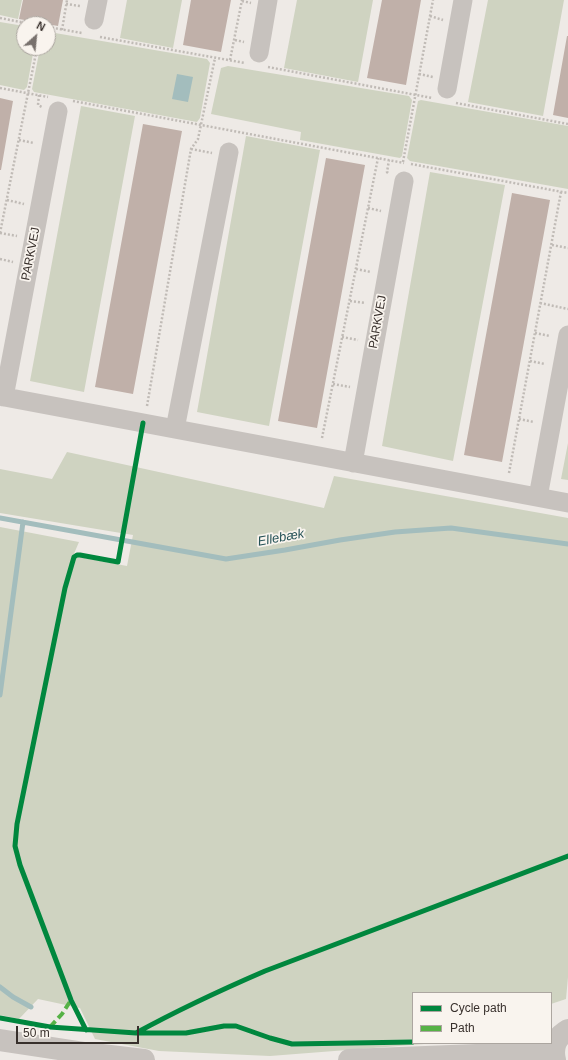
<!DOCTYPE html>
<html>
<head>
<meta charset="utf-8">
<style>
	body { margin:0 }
	#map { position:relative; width:568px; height:1060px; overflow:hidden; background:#eeeae6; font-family:Arial,sans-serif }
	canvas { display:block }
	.legend { position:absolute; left:412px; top:992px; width:140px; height:52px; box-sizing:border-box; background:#f9f4ee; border:1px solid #aca6a0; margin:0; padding:5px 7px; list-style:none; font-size:12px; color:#38302c }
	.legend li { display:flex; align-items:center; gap:8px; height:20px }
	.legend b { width:20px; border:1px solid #aca6a0 }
	.north { position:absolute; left:16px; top:16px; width:40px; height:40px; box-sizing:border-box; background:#f9f4ee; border:1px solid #aca6a0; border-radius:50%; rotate:27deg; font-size:11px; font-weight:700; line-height:16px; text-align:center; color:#38302c }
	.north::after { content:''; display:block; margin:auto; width:14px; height:18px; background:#78716d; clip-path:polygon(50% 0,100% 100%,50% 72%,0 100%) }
	.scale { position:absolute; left:16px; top:1026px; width:123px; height:18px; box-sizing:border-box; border:2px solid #38302c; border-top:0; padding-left:5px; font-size:12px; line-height:14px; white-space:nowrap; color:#38302c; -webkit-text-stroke:3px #f9f4ee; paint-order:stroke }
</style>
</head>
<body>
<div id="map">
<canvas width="568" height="1060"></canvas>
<ul class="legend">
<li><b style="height:5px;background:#00873e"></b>Cycle path</li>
<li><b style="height:5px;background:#56b246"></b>Path</li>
</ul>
<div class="north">N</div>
<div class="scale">50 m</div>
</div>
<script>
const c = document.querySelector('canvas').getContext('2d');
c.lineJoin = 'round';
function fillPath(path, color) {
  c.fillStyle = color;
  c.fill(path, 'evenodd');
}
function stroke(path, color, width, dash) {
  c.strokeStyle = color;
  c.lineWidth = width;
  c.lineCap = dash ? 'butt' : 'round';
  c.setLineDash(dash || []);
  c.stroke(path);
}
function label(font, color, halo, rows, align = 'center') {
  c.font = font + ' Arial,sans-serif';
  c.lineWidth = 3.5;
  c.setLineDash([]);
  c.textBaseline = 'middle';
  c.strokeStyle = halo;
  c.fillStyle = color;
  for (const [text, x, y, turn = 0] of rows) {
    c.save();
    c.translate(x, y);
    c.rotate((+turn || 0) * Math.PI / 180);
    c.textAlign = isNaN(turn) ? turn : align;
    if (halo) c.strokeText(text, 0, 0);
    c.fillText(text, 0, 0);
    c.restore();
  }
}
fillPath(new Path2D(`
	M0 0H22L18 19 0 15Z
	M127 0H182L173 48 120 38Z
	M297 0H373L358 82 284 68Z
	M488 0H564L543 116 468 102Z
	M0 22 24 26V48H34L27 87 24 90 0 85Z
	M55 33 207 59 210 63 200 118 197 122 34 92 32 89 40 48H48V38Z
	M228 66 409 96 412 100 402 156 400 158 300 140 301 132 211 114 221 68Z
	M421 100 568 126V189L410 161 407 158 418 101Z
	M81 106 135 116 84 392 30 381Z
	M246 136 320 150 269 426 197 412Z
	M430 172 505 185 453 461 382 446Z
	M568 443V480L561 479Z
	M67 452 324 508 334 476 568 518V977L566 999 551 1004V993H413V1043H437L270 1056 159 1051 95 1039 80 1008 38 999 19 1019 0 1015V527L79 542 73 556 127 566 133 535 0 513V469L52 479Z`), '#cfd3c1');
fillPath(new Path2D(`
	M177 74 193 77 188 102 172 99Z`), '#a3bdbd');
stroke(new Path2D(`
	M0 518 226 559 285 550 340 540 395 532 451 528 568 544
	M0 695 23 522
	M0 987 13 997 31 1007`), '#a3bdbd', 5);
fillPath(new Path2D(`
	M23 0H63L58 26 19 19Z
	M191 0H231L221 52 183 45Z
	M382 0H421L406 85 367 78Z
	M567 36H568V118L553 115Z
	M0 98 13 101 1 170H0Z
	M143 124 182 131 133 394 95 387Z
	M326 158 365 165 317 428 278 421Z
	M512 193 550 200 502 462 464 455Z`), '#c0b0a9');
stroke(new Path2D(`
	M242 1 251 3
	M66 4 80 6
	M430 16 443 20
	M0 18 31 24
	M48 27 82 33
	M62 30 67 0
	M100 37 245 63
	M235 40 244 42
	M230 60 242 0
	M268 67 432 98
	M419 74 433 77
	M0 88 48 97
	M39 95 38 105 42 107
	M73 101 404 163
	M456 103 568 124
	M19 140 34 143
	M191 149 212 153
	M403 162 433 0
	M411 164 568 193
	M388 173 387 172 389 160
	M7 200 24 204
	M368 208 381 211
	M0 233 37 48
	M0 233 17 236
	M552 245 568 248
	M0 259 13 262
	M356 269 371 272
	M350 301 365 303
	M540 303 568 309
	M535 333 550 336
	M342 337 358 340
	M530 361 545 364
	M333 384 350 387
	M147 406 191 149 198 139 215 58
	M519 419 534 422
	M322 438 378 158
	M509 473 561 192`), '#c0bbb6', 2.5, [2, 2]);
stroke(new Path2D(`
	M94 20 98 0
	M259 53 268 0
	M447 89 463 0
	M0 396 568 503
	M4 397 58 111
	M175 429 229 152
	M353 463 404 181
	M538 497 568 335`), '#c7c2be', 19);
stroke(new Path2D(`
	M0 1040 85 1053 144 1060
	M349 1060 553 1052
	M555 1060C552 1047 556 1037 568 1030`), '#c7c2be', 22);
stroke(new Path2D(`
	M50 1027 62 1014 71 1000`), '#56b246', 4, [8, 4]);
stroke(new Path2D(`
	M0 1018 50 1027 136 1033H186L224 1026H236L270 1038 292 1044 413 1042
	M86 1030 71 1000 20 865 15 846 17 824 65 588 74 557 77 555H80L118 562 143 423
	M136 1033C178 1010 221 990 265 971L568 856`), '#00873e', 5);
label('12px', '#38302c', '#f9f4ee', [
	["PARKVEJ",31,254,-79],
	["PARKVEJ",378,322,-80]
]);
label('italic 13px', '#255257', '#f9f4ee', [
	["Ellebæk",281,538,-10]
]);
</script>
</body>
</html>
